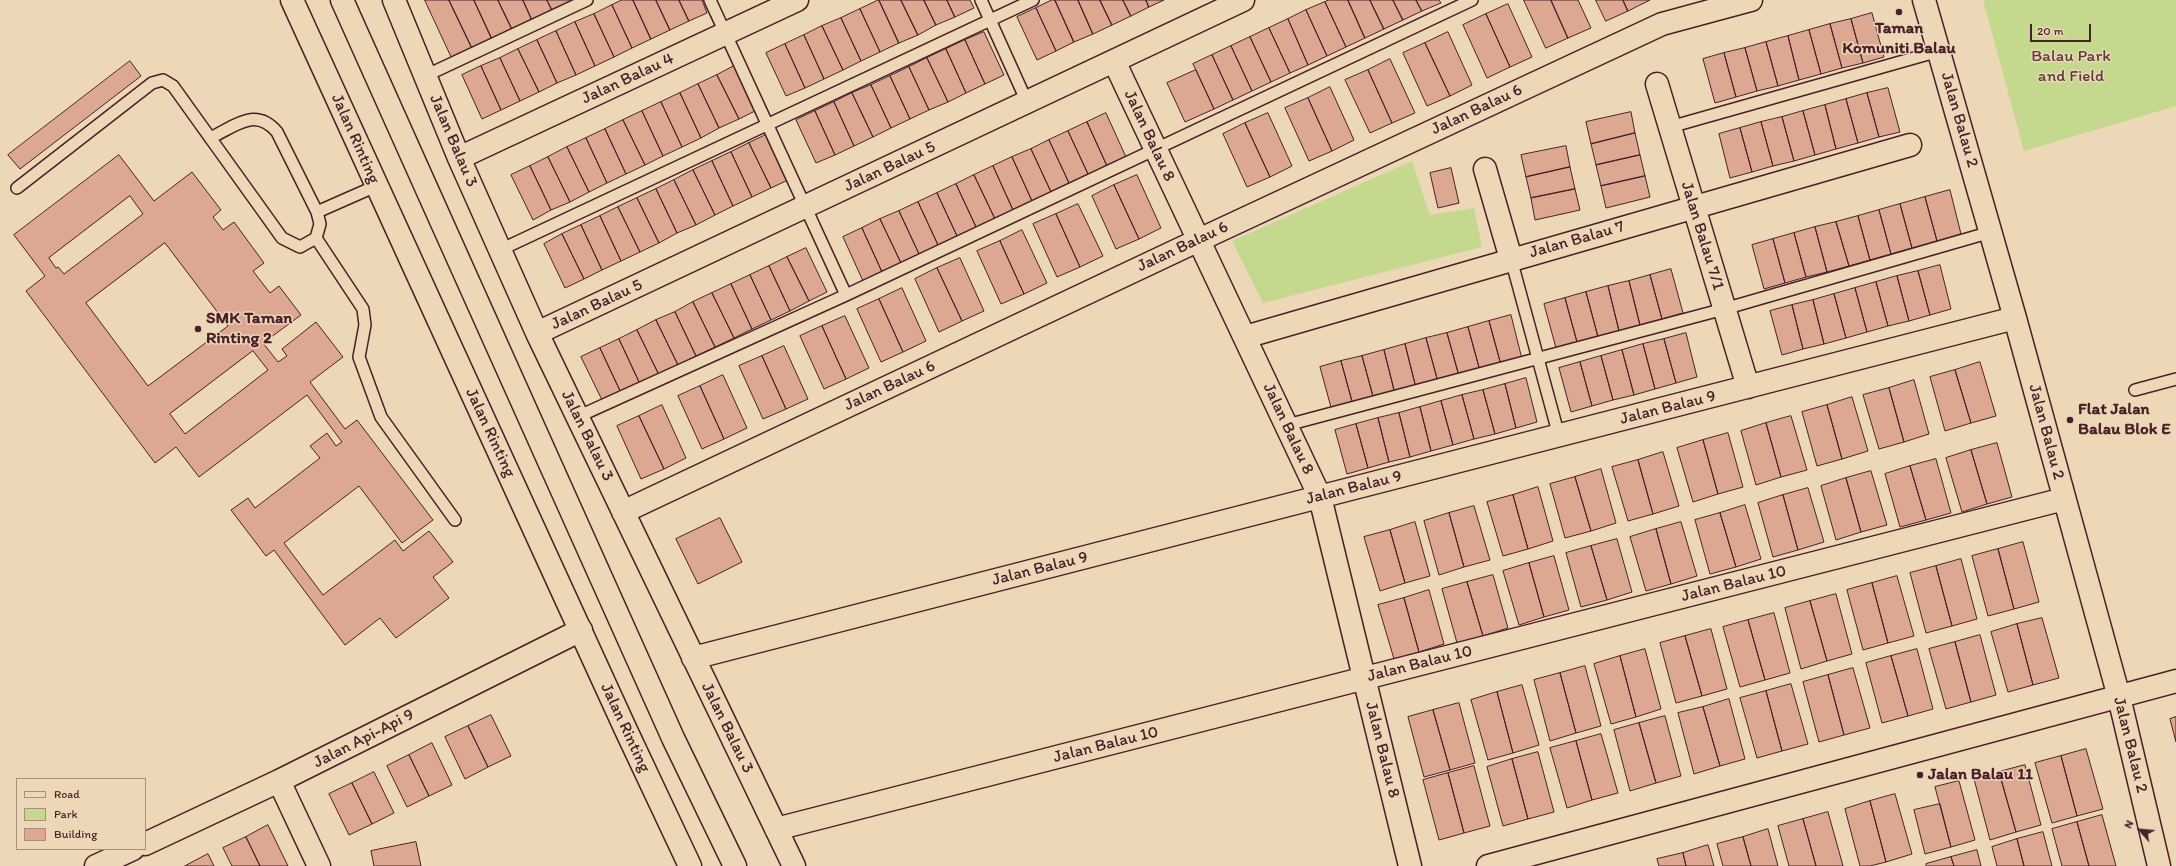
<!DOCTYPE html>
<html>
<head>
<meta charset="utf-8">
<style>
	body { margin:0 }
	#map { position:relative; width:2176px; height:866px; overflow:hidden; background:#ecd7b6; font-family:Itim,sans-serif }
	canvas { display:block }
	.legend { position:absolute; left:16px; top:778px; width:130px; height:72px; box-sizing:border-box; background:#ecd7b6; border:1px solid #ab8d7e; margin:0; padding:5px 7px; list-style:none; font-size:12px; color:#4a1f2b }
	.legend li { display:flex; align-items:center; gap:8px; height:20px }
	.legend b { width:20px; border:1px solid #ab8d7e }
	.north { position:absolute; left:2120px; top:810px; width:40px; height:40px; -webkit-text-stroke:3px #ecd7b6; paint-order:stroke; rotate:297deg; font-size:11px; font-weight:700; line-height:16px; text-align:center; color:#4a1f2b }
	.north::after { content:''; display:block; margin:auto; width:14px; height:18px; background:#4a1f2b; clip-path:polygon(50% 0,100% 100%,50% 72%,0 100%) }
	.scale { position:absolute; left:2030px; top:24px; width:61px; height:18px; box-sizing:border-box; border:2px solid #4a1f2b; border-top:0; padding-left:5px; font-size:12px; line-height:14px; white-space:nowrap; color:#4a1f2b; -webkit-text-stroke:3px #ecd7b6; paint-order:stroke }
</style>
</head>
<body>
<div id="map">
<canvas width="2176" height="866"></canvas>
<ul class="legend">
<li><b style="height:5px;background:#ecd7b6"></b>Road</li>
<li><b style="height:11px;background:#c5d98e"></b>Park</li>
<li><b style="height:11px;background:#dda892"></b>Building</li>
</ul>
<div class="north">N</div>
<div class="scale">20 m</div>
</div>
<script>
const c = document.querySelector('canvas').getContext('2d');
c.lineJoin = 'round';
function fillPath(path, color) {
  c.fillStyle = color;
  c.fill(path, 'evenodd');
}
function stroke(path, color, width, dash) {
  c.strokeStyle = color;
  c.lineWidth = width;
  c.lineCap = dash ? 'butt' : 'round';
  c.setLineDash(dash || []);
  c.stroke(path);
}
function label(font, color, halo, rows, align = 'center') {
  c.font = font + ' Itim,sans-serif';
  c.lineWidth = 3;
  c.setLineDash([]);
  c.textBaseline = 'middle';
  c.strokeStyle = halo;
  c.fillStyle = color;
  for (const [text, x, y, turn = 0] of rows) {
    c.save();
    c.translate(x, y);
    c.rotate((+turn || 0) * Math.PI / 180);
    c.textAlign = isNaN(turn) ? turn : align;
    if (halo) c.strokeText(text, 0, 0);
    c.fillText(text, 0, 0);
    c.restore();
  }
}
fillPath(new Path2D(`
	M1983 0H2176V106L2024 151Z
	M1412 161 1430 215 1474 208 1482 247 1263 303 1232 241Z`), '#c5d98e');
const building = new Path2D(`
	M425 0H449L472 48 452 58Z
	M449 0H474L492 39 472 48Z
	M474 0H498L512 29 492 39Z
	M498 0H523L532 20 512 29Z
	M523 0H547L552 10 532 20Z
	M547 0H572V1L552 10Z
	M622 0H633L651 39 632 48 612 5Z
	M633 0H656L670 30 651 39Z
	M656 0H679L689 21 670 30Z
	M679 0H702L707 13 689 21Z
	M879 0 899 43 880 52 860 9Z
	M879 0H901L918 35 899 43Z
	M901 0H924L936 25 918 35Z
	M924 0H947L955 17 936 25Z
	M947 0H970L974 8 955 17Z
	M1052 0H1055L1074 42 1056 51 1036 8Z
	M1055 0H1078L1093 34 1074 42Z
	M1078 0H1100L1112 25 1093 34Z
	M1100 0H1123L1131 16 1112 25Z
	M1123 0H1146L1149 7 1131 16Z
	M1146 0H1164L1149 7Z
	M1329 0H1348L1365 38 1346 47 1325 2Z
	M1348 0H1370L1384 29 1365 38Z
	M1370 0H1393L1403 20 1384 29Z
	M1393 0H1416L1422 11 1403 20Z
	M1416 0H1439L1441 3 1422 11Z
	M1524 0H1551L1568 38 1546 48Z
	M1551 0H1578L1591 28 1568 38Z
	M1596 0H1623L1628 11 1606 21Z
	M1623 0H1650L1628 11Z
	M1325 2 1346 47 1327 56 1306 10Z
	M1508 4 1532 57 1510 67 1486 14Z
	M612 5 632 48 614 57 594 14Z
	M1036 8 1056 51 1037 60 1017 17Z
	M860 9 880 52 861 61 841 18Z
	M1306 10 1327 56 1308 65 1288 19Z
	M1872 13 1884 57 1863 63 1851 19Z
	M594 14 614 57 595 66 575 22Z
	M1486 14 1510 67 1487 78 1463 25Z
	M841 18 861 61 843 70 822 26Z
	M1288 19 1308 65 1290 73 1269 28Z
	M1851 19 1863 63 1842 68 1830 24Z
	M575 22 595 66 576 75 556 31Z
	M1830 24 1842 68 1821 74 1809 30Z
	M822 26 843 70 824 79 804 35Z
	M1269 28 1290 73 1271 82 1250 37Z
	M1809 30 1821 74 1799 80 1788 36Z
	M556 31 576 75 557 83 537 40Z
	M984 32 1004 75 985 84 965 40Z
	M1448 32 1472 85 1450 96 1425 43Z
	M804 35 824 79 805 88 785 44Z
	M1788 36 1799 80 1778 86 1766 42Z
	M1250 37 1271 82 1252 91 1231 46Z
	M537 40 557 83 539 92 518 49Z
	M965 40 985 84 966 93 946 49Z
	M1766 42 1778 86 1757 91 1745 48Z
	M1425 43 1450 96 1427 106 1403 53Z
	M785 44 805 88 786 96 766 53Z
	M1231 46 1252 91 1233 100 1212 55Z
	M1745 48 1757 91 1736 97 1724 53Z
	M518 49 539 92 520 101 500 58Z
	M946 49 966 93 948 102 927 58Z
	M1724 53 1736 97 1715 103 1703 59Z
	M1212 55 1233 100 1214 109 1193 64Z
	M500 58 520 101 501 110 481 66Z
	M927 58 948 102 929 110 909 67Z
	M1390 59 1415 113 1392 123 1368 70Z
	M130 61 141 76 20 169 8 155Z
	M736 65 757 110 739 119 717 75Z
	M481 66 501 110 482 119 462 75Z
	M909 67 929 110 910 119 890 76Z
	M1196 70 1214 109 1185 122 1167 83Z
	M1368 70 1392 123 1370 133 1345 80Z
	M717 75 739 119 719 128 698 84Z
	M890 76 910 119 891 128 871 85Z
	M698 84 719 128 701 138 680 93Z
	M871 85 891 128 873 137 852 93Z
	M1330 87 1354 140 1332 151 1308 98Z
	M1888 88 1900 132 1879 137 1867 93Z
	M680 93 701 138 682 147 661 102Z
	M852 93 873 137 854 146 834 102Z
	M1867 93 1879 137 1858 143 1846 99Z
	M1308 98 1332 151 1309 161 1285 108Z
	M1846 99 1858 143 1836 149 1825 105Z
	M661 102 682 147 663 156 642 111Z
	M834 102 854 146 835 155 815 111Z
	M1825 105 1836 149 1815 155 1803 111Z
	M642 111 663 156 645 165 623 120Z
	M815 111 835 155 816 163 796 120Z
	M1803 111 1815 155 1794 161 1782 117Z
	M1631 112 1635 133 1591 144 1586 122Z
	M1106 113 1126 157 1107 166 1087 122Z
	M1268 113 1292 166 1270 177 1245 123Z
	M1782 117 1794 161 1773 166 1761 122Z
	M623 120 645 165 626 174 605 129Z
	M1087 122 1107 166 1088 174 1068 131Z
	M1761 122 1773 166 1752 172 1740 128Z
	M1245 123 1270 177 1247 187 1223 134Z
	M1740 128 1752 172 1730 178 1719 134Z
	M605 129 626 174 607 183 586 138Z
	M1068 131 1088 174 1069 183 1049 140Z
	M1635 133 1640 155 1596 165 1591 144Z
	M768 134 790 179 771 188 749 143Z
	M586 138 607 183 589 192 567 147Z
	M1049 140 1069 183 1051 192 1031 149Z
	M749 143 771 188 752 197 731 152Z
	M1566 146 1570 167 1526 177 1521 155Z
	M567 147 589 192 570 202 548 157Z
	M1031 149 1051 192 1032 201 1012 157Z
	M731 152 752 197 733 206 712 161Z
	M119 155 154 201 192 172 221 210 213 217 223 230 234 222 264 263 253 271 270 293 279 286 301 315 263 343 278 362 287 356 282 349 316 322 343 357 310 382 345 429 357 420 433 520 402 543 359 486 284 543 323 595 395 540 403 551 429 531 453 562 433 577 449 598 396 638 380 618 345 645 274 550 266 556 231 510 248 498 255 508 320 458 310 446 327 433 336 446 342 442 307 395 199 477 176 447 155 463 26 291 45 276 14 235ZM130 196 143 214 64 274 58 267 56 268 49 258ZM165 243 228 326 148 386 86 303ZM253 351 268 370 185 434 170 414Z
	M1640 155 1645 176 1601 186 1596 165Z
	M548 157 570 202 551 210 530 166Z
	M1012 157 1032 201 1013 210 993 166Z
	M712 161 733 206 715 215 693 170Z
	M530 166 551 210 533 220 511 175Z
	M993 166 1013 210 995 219 974 175Z
	M1570 167 1575 189 1531 198 1526 177Z
	M1451 168 1459 203 1438 208 1430 173Z
	M693 170 715 215 696 225 674 180Z
	M974 175 995 219 976 227 956 184Z
	M1137 175 1161 228 1139 239 1114 185Z
	M1645 176 1650 197 1606 208 1601 186Z
	M674 180 696 225 677 233 656 189Z
	M956 184 976 227 957 236 937 193Z
	M1114 185 1139 239 1116 249 1092 196Z
	M656 189 677 233 659 243 637 198Z
	M1575 189 1580 210 1535 220 1531 198Z
	M1950 190 1961 234 1937 241 1925 197Z
	M937 193 957 236 938 245 918 202Z
	M1925 197 1937 241 1912 248 1900 204Z
	M637 198 659 243 640 252 618 207Z
	M918 202 938 245 919 254 899 211Z
	M1078 204 1103 256 1080 267 1056 214Z
	M1900 204 1912 248 1891 254 1879 210Z
	M618 207 640 252 621 261 600 216Z
	M1879 210 1891 254 1870 260 1858 216Z
	M899 211 919 254 901 263 880 219Z
	M1056 214 1080 267 1057 277 1033 224Z
	M600 216 621 261 602 270 581 225Z
	M1858 216 1870 260 1849 266 1836 222Z
	M880 219 901 263 882 272 862 228Z
	M1836 222 1849 266 1827 272 1815 227Z
	M581 225 602 270 584 279 562 234Z
	M1815 227 1827 272 1806 277 1794 233Z
	M862 228 882 272 863 281 843 237Z
	M1022 230 1047 283 1024 294 1000 241Z
	M1794 233 1806 277 1785 283 1773 239Z
	M562 234 584 279 565 288 544 244Z
	M1773 239 1785 283 1764 289 1752 245Z
	M1000 241 1024 294 1001 304 977 251Z
	M806 248 827 292 809 301 787 257Z
	M787 257 809 301 790 311 769 266Z
	M960 258 984 311 962 321 937 268Z
	M1940 265 1951 309 1930 315 1918 271Z
	M769 266 790 311 771 320 750 275Z
	M937 268 962 321 939 332 915 279Z
	M1671 269 1683 313 1662 319 1650 275Z
	M1918 271 1930 315 1909 321 1897 276Z
	M750 275 771 320 752 329 731 284Z
	M1650 275 1662 319 1640 325 1629 281Z
	M1897 276 1909 321 1888 326 1876 282Z
	M1629 281 1640 325 1619 331 1608 286Z
	M1876 282 1888 326 1867 332 1855 288Z
	M731 284 752 329 734 338 712 293Z
	M1608 286 1619 331 1598 337 1586 292Z
	M902 288 926 341 903 352 879 299Z
	M1855 288 1867 332 1846 338 1834 294Z
	M1586 292 1598 337 1577 342 1565 298Z
	M712 293 734 338 715 347 693 302Z
	M1834 294 1846 338 1824 344 1813 300Z
	M1565 298 1577 342 1556 348 1544 304Z
	M879 299 903 352 881 362 857 309Z
	M1813 300 1824 344 1803 349 1792 305Z
	M693 302 715 347 696 356 675 312Z
	M1792 305 1803 349 1782 355 1770 311Z
	M675 312 696 356 678 365 656 320Z
	M1511 315 1522 359 1501 365 1489 321Z
	M845 316 869 368 846 379 822 326Z
	M656 320 678 365 659 375 637 330Z
	M1489 321 1501 365 1480 371 1468 327Z
	M822 326 846 379 824 389 800 336Z
	M1468 327 1480 371 1459 376 1447 333Z
	M637 330 659 375 640 384 619 339Z
	M1447 333 1459 376 1438 382 1426 338Z
	M1686 333 1697 377 1676 383 1664 339Z
	M1426 338 1438 382 1416 388 1405 344Z
	M619 339 640 384 621 393 600 348Z
	M1664 339 1676 383 1655 389 1643 344Z
	M1405 344 1416 388 1395 394 1384 350Z
	M1643 344 1655 389 1634 395 1622 350Z
	M784 346 808 399 786 409 762 356Z
	M600 348 621 393 603 402 581 357Z
	M1384 350 1395 394 1374 400 1362 356Z
	M1622 350 1634 395 1613 400 1601 356Z
	M762 356 786 409 763 419 739 366Z
	M1362 356 1374 400 1353 405 1341 361Z
	M1601 356 1613 400 1592 406 1580 362Z
	M1341 361 1353 405 1332 411 1320 367Z
	M1580 362 1592 406 1571 412 1559 368Z
	M1980 362 1996 416 1971 423 1955 370Z
	M1955 370 1971 423 1945 431 1930 377Z
	M723 375 747 428 724 439 700 386Z
	M1526 378 1537 422 1516 428 1505 384Z
	M1914 380 1929 434 1904 442 1889 388Z
	M1505 384 1516 428 1495 434 1483 390Z
	M700 386 724 439 702 449 678 396Z
	M1889 388 1904 442 1879 449 1863 395Z
	M1483 390 1495 434 1474 439 1462 395Z
	M1462 395 1474 439 1453 445 1441 401Z
	M1852 397 1868 451 1842 459 1827 405Z
	M1441 401 1453 445 1431 451 1420 407Z
	M662 405 686 458 664 469 639 416Z
	M1827 405 1842 459 1817 466 1802 412Z
	M1420 407 1431 451 1410 457 1399 413Z
	M1399 413 1410 457 1389 462 1378 418Z
	M639 416 664 469 641 479 617 426Z
	M1791 416 1807 470 1781 477 1766 423Z
	M1378 418 1389 462 1368 468 1356 424Z
	M1766 423 1781 477 1756 485 1741 431Z
	M1356 424 1368 468 1347 474 1335 430Z
	M1728 433 1743 487 1718 494 1703 440Z
	M1703 440 1718 494 1693 502 1677 448Z
	M1997 443 2012 497 1987 504 1971 450Z
	M1971 450 1987 504 1962 512 1946 458Z
	M1663 452 1679 506 1653 514 1638 460Z
	M1936 459 1951 513 1926 520 1910 466Z
	M1638 460 1653 514 1628 521 1612 467Z
	M1910 466 1926 520 1900 527 1885 474Z
	M1601 469 1616 523 1591 531 1575 477Z
	M1871 471 1887 525 1861 532 1846 478Z
	M1575 477 1591 531 1565 538 1550 484Z
	M1846 478 1861 532 1836 540 1821 486Z
	M1538 487 1553 541 1528 549 1513 495Z
	M1808 488 1824 542 1798 550 1783 495Z
	M1513 495 1528 549 1503 556 1487 502Z
	M1783 495 1798 550 1773 557 1758 503Z
	M1745 505 1761 559 1736 567 1720 513Z
	M1474 506 1490 560 1464 567 1449 513Z
	M1449 513 1464 567 1439 575 1424 521Z
	M1720 513 1736 567 1710 574 1695 520Z
	M720 518 742 562 698 584 676 539Z
	M1415 522 1430 576 1405 583 1390 530Z
	M1681 522 1697 576 1671 584 1656 529Z
	M1656 529 1671 584 1646 591 1630 537Z
	M1390 530 1405 583 1380 591 1364 537Z
	M1617 539 1632 592 1607 600 1591 546Z
	M2023 542 2039 602 2014 609 1998 549Z
	M1591 546 1607 600 1581 607 1566 553Z
	M1998 549 2014 609 1988 616 1972 556Z
	M1554 556 1569 610 1544 617 1529 563Z
	M1961 559 1977 619 1952 626 1936 566Z
	M1529 563 1544 617 1519 625 1503 571Z
	M1936 566 1952 626 1926 633 1910 573Z
	M1493 575 1508 628 1483 636 1467 582Z
	M1897 576 1914 636 1888 643 1872 583Z
	M1467 582 1483 636 1457 643 1442 589Z
	M1872 583 1888 643 1863 650 1847 590Z
	M1429 590 1444 644 1419 652 1404 598Z
	M1836 594 1852 654 1827 661 1810 601Z
	M1404 598 1419 652 1394 659 1378 605Z
	M1810 601 1827 661 1801 669 1785 608Z
	M1774 613 1790 673 1765 680 1748 620Z
	M2042 618 2059 678 2033 685 2017 624Z
	M1748 620 1765 680 1740 687 1723 627Z
	M2017 624 2033 685 2008 692 1991 632Z
	M1711 629 1727 689 1702 696 1685 636Z
	M1980 635 1996 695 1971 702 1955 642Z
	M1685 636 1702 696 1676 703 1660 643Z
	M1955 642 1971 702 1946 709 1929 649Z
	M1645 649 1661 709 1636 717 1620 656Z
	M1917 649 1933 709 1908 716 1891 656Z
	M1620 656 1636 717 1611 724 1594 664Z
	M1891 656 1908 716 1882 723 1866 663Z
	M1585 666 1601 726 1576 733 1560 673Z
	M1853 668 1870 728 1844 735 1828 675Z
	M1560 673 1576 733 1550 741 1534 680Z
	M1828 675 1844 735 1819 742 1803 682Z
	M1791 684 1808 744 1782 751 1766 691Z
	M1522 685 1539 745 1513 753 1497 692Z
	M1766 691 1782 751 1757 758 1740 698Z
	M1497 692 1513 753 1488 760 1471 700Z
	M1729 699 1745 759 1720 766 1703 707Z
	M1459 703 1475 763 1450 770 1433 710Z
	M1703 707 1720 766 1694 774 1678 713Z
	M1433 710 1450 770 1424 777 1408 717Z
	M491 715 511 756 488 767 468 726Z
	M1665 716 1681 776 1656 783 1639 723Z
	M2176 717V742L2170 719Z
	M1639 723 1656 783 1630 791 1614 730Z
	M468 726 488 767 465 779 445 737Z
	M1601 734 1618 793 1592 800 1576 741Z
	M1576 741 1592 800 1567 808 1550 748Z
	M432 743 452 785 429 796 409 755Z
	M2086 749 2103 809 2077 816 2061 756Z
	M1538 752 1554 812 1528 819 1512 759Z
	M409 755 429 796 407 807 387 766Z
	M2061 756 2077 816 2052 823 2035 763Z
	M1512 759 1528 819 1503 826 1487 767Z
	M2025 765 2041 825 2016 832 1999 772Z
	M1474 766 1490 826 1464 833 1448 773Z
	M374 772 394 813 372 824 352 783Z
	M1999 772 2016 832 1990 840 1974 779Z
	M1448 773 1464 833 1439 840 1423 780Z
	M1959 781 1975 840 1951 847 1935 787Z
	M352 783 372 824 349 835 329 794Z
	M1895 794 1912 854 1886 862 1870 801Z
	M1870 801 1886 862 1870 866H1860L1845 809Z
	M1940 804 1951 847 1925 854 1914 810Z
	M1828 812 1843 866H1816L1803 819Z
	M2102 815 2116 866H2089L2077 822Z
	M1803 819 1816 866H1789L1778 826Z
	M2077 822 2089 866H2062L2052 829Z
	M268 825 288 866H260L246 837Z
	M1768 829 1778 866H1751L1743 837Z
	M2043 832 2052 866H2024L2017 839Z
	M246 837 260 866H232L223 848Z
	M1743 837 1751 866H1723L1717 844Z
	M2017 839 2024 866H1997L1992 847Z
	M416 842 421 866H374L371 851Z
	M1708 845 1714 866H1686L1683 853Z
	M1977 850 1981 866H1954L1951 857Z
	M1683 853 1686 866H1659L1657 859Z
	M208 854 214 866H185Z
	M1951 857 1954 866H1926V864Z`);
fillPath(building, '#dda892');
stroke(building, '#4a1f2b', 1);
const lane = new Path2D(`
	M710 0 846 295
	M981 0 1027 102
	M425 76 587 0
	M1670 127 1939 51
	M210 138C234 127 255 106 277 132L317 212
	M17 188 152 83 163 80 173 86 282 238 300 247 316 238 320 224 317 212 376 186
	M316 238 363 309 365 325 359 357 381 417 455 520
	M500 250 1033 0
	M1511 259 1559 436
	M2135 390 2176 379
	M577 417 846 295 1472 0
	M1287 425 1724 309 1991 232`);
const street = new Path2D(`
	M394 0 459 158 537 333 794 866
	M1924 0 2015 318 2119 697 2159 866
	M1114 61 1320 497 1410 866
	M1657 84 1748 387
	M459 158 797 0
	M1485 169 1511 259
	M537 333 1243 0
	M1245 337 1910 145
	M623 512 1199 240 1662 24 1751 0
	M693 658 2015 318
	M279 781 319 866
	M776 829 2064 499
	M145 844 279 781 581 630
	M96 866 133 849`);
const secondary = new Path2D(`
	M292 0 625 728 690 866
	M342 0 673 738 735 866
	M1488 866 2176 681`);
stroke(lane, '#4a1f2b', 14);
stroke(street, '#4a1f2b', 25);
stroke(secondary, '#4a1f2b', 25);
stroke(lane, '#ecd7b6', 11);
stroke(street, '#ecd7b6', 22);
stroke(secondary, '#ecd7b6', 22);
for (const [x, y, r, color] of [
	[1899,12,4,"#4a1f2b"],
	[198,329,4,"#4a1f2b"],
	[2070,420,4,"#4a1f2b"],
	[1920,775,4,"#4a1f2b"]
]) {
  const dot = new Path2D();
  dot.arc(x, y, r, 0, 2 * Math.PI);
  c.fillStyle = color;
  c.fill(dot);
  stroke(dot, '#ecd7b6', 1.5);
}
label('bold 17px', '#4a1f2b', '#ecd7b6', [
	["Taman",1899,29,"center"],
	["Komuniti Balau",1899,49,"center"],
	["SMK Taman",206,319],
	["Rinting 2",206,339],
	["Flat Jalan",2078,410],
	["Balau Blok E",2078,430],
	["Jalan Balau 11",1928,775]
], 'left');
label('17px', '#5c3b3a', '#ecd7b6', [
	["Balau Park",2071,57],
	["and Field",2071,77]
]);
label('17px', '#4a1f2b', '#ecd7b6', [
	["Jalan Balau 4",628,79,-25],
	["Jalan Balau 6",1477,110,-25],
	["Jalan Balau 2",1959,120,74],
	["Jalan Balau 8",1149,136,65],
	["Jalan Rinting",355,139,66],
	["Jalan Balau 3",453,141,67],
	["Jalan Balau 5",890,167,-25],
	["Jalan Balau 7/1",1702,236,73],
	["Jalan Balau 7",1577,240,-16],
	["Jalan Balau 6",1183,247,-25],
	["Jalan Balau 5",597,305,-25],
	["Jalan Balau 6",890,386,-25],
	["Jalan Balau 9",1668,408,-14],
	["Jalan Balau 8",1288,429,65],
	["Jalan Balau 2",2046,432,75],
	["Jalan Rinting",490,433,65],
	["Jalan Balau 3",587,436,64],
	["Jalan Balau 9",1354,488,-14],
	["Jalan Balau 9",1040,569,-14],
	["Jalan Balau 10",1734,584,-14],
	["Jalan Balau 10",1420,664,-14],
	["Jalan Rinting",625,728,65],
	["Jalan Balau 3",727,728,64],
	["Jalan Api-Api 9",364,739,-27],
	["Jalan Balau 10",1106,745,-14],
	["Jalan Balau 2",2130,745,76],
	["Jalan Balau 8",1382,750,76]
]);
</script>
</body>
</html>
